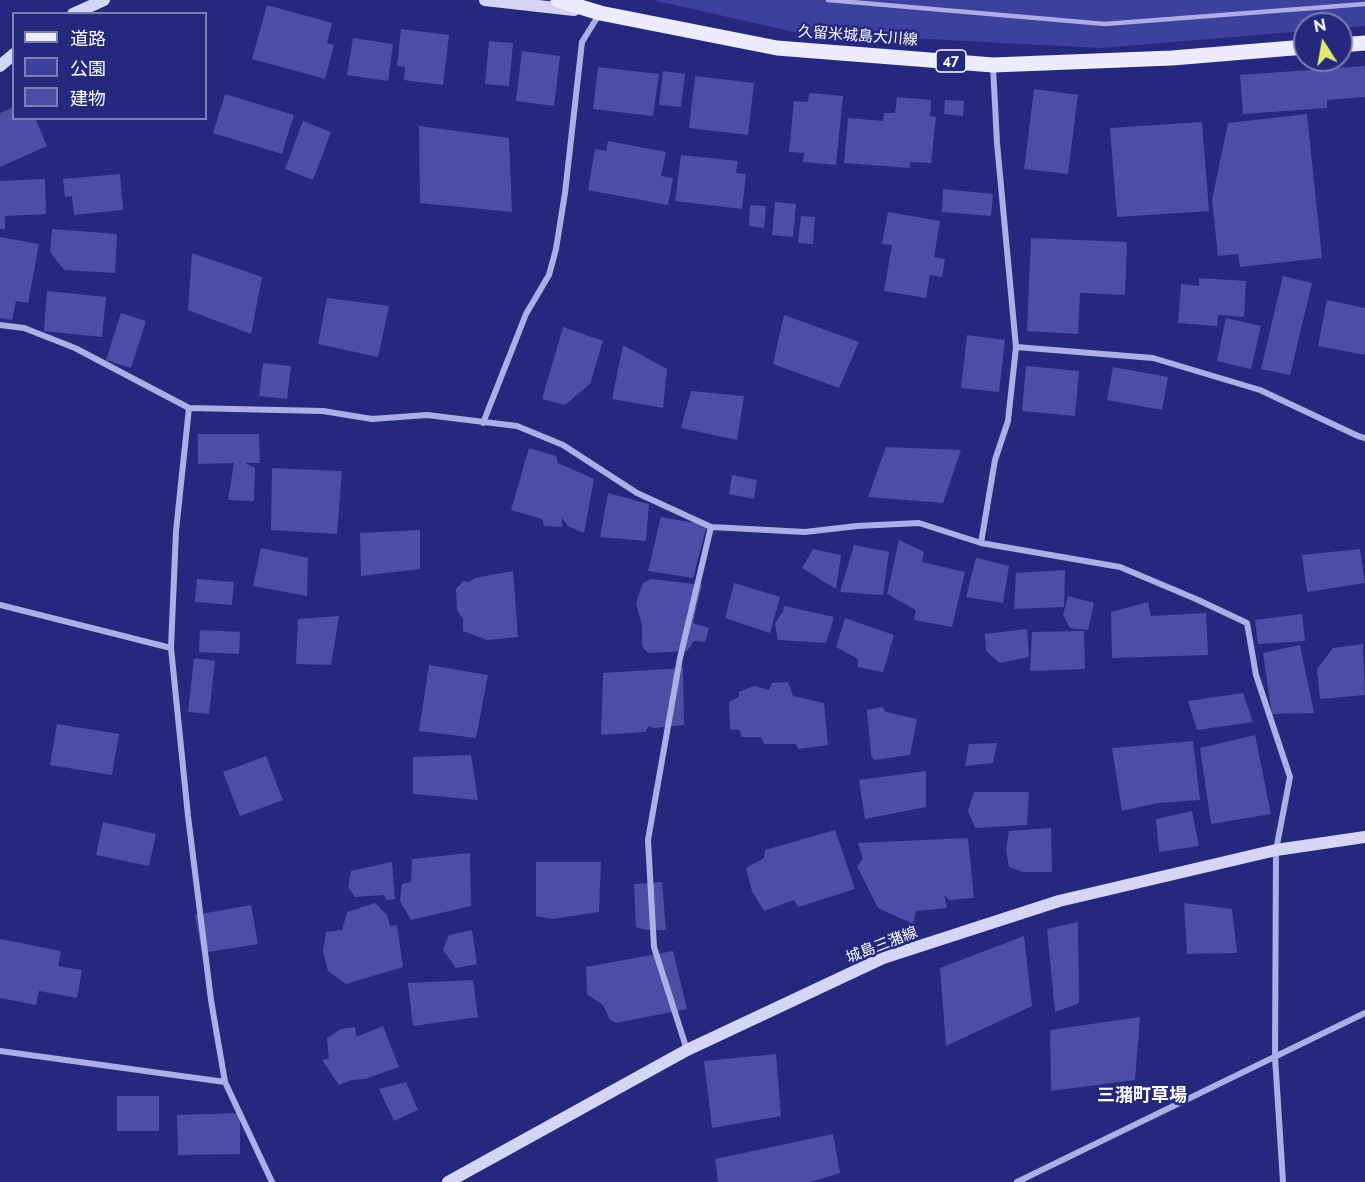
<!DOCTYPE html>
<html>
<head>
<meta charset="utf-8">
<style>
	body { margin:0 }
	#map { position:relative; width:1365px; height:1182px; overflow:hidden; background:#26287e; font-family:Raleway,"Noto Sans JP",sans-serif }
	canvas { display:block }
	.legend { position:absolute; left:12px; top:12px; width:195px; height:108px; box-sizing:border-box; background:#26287e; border:2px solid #7d7eb2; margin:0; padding:8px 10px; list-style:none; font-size:18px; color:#fff }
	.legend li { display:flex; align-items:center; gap:12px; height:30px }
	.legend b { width:30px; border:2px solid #7d7eb2 }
	.north { position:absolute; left:1293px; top:12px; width:60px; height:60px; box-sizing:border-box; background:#26287e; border:2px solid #7d7eb2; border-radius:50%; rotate:349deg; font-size:16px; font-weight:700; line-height:24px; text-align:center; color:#fff }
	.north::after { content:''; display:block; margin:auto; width:21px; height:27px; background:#deed72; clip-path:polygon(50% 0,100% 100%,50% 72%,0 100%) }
</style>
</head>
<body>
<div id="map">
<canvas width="1365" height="1182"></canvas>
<ul class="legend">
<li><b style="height:8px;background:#edecfd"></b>道路</li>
<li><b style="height:16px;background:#3e409d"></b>公園</li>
<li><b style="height:16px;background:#4b4ea4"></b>建物</li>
</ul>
<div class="north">N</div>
</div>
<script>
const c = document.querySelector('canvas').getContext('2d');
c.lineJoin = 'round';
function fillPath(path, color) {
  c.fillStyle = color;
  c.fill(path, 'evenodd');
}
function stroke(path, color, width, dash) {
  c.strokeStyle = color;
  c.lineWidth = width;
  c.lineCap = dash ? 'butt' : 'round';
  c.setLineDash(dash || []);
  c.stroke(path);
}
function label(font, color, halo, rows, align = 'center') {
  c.font = font + ' Raleway,"Noto Sans JP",sans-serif';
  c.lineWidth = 5;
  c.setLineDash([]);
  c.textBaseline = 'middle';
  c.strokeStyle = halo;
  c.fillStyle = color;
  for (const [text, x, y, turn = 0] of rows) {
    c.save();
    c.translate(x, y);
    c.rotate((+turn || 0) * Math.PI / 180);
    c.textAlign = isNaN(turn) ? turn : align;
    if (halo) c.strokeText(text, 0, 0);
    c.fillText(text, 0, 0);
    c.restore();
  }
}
fillPath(new Path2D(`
	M653 0H1365V26L1341 28V24H1305V31L1101 48 794 32Z`), '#3e409d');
fillPath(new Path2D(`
	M267 5 332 23 327 43 334 45 325 79 252 59Z
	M401 29 449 35 443 85 404 80 405 67 397 66Z
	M353 38 393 44 388 81 347 75Z
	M489 41 513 43 509 86 485 84Z
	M522 51 560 56 554 106 516 101Z
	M1365 66V97L1327 100V108L1243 114 1240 75Z
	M598 67 659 74 653 116 593 109Z
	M663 71 685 74 681 107 659 105Z
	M695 76 754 83 748 135 689 128Z
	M1034 89 1078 95 1068 174 1024 169Z
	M809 93 843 96 836 165 803 162 804 153 789 152 794 101 808 102Z
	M225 94 294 115 282 154 213 133Z
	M897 97 931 100 930 116 936 117 931 163 910 162V168L844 163 848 118 883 121 884 113H895Z
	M945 100 964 101 963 116 944 114Z
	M14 107V118H35L47 146 0 167V113Z
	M1307 114 1322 258 1240 267 1238 254 1218 256 1212 200 1228 123Z
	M303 121 331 132 313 180 285 169Z
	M1202 122 1209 211 1117 217 1110 128Z
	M419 126 509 138 512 212 420 203Z
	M608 141 666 152 661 176 673 178 668 205 588 190 595 149 606 151Z
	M681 155 738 161 736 173 746 174 742 209 675 201Z
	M120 174 123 210 74 215 72 196 65 197 63 179Z
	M45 179 46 214 5 216V229H0V181Z
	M943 189 993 194 991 216 942 212Z
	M775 202 796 204 793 237 772 235Z
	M750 205 766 206 764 228 749 226Z
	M888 212 940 221 934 257 945 259 942 277 930 275 926 298 884 291 892 245 882 244Z
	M801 216 815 217 813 244 798 243Z
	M52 229 117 234 115 273 64 270 50 252Z
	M0 237 39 244 28 303 16 301 12 320 0 318Z
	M1031 238 1127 242 1125 295 1080 293 1078 334 1027 331Z
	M192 253 262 277 251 334 188 310Z
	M1283 276 1312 283 1290 375 1261 369Z
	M1199 278 1246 281 1244 317 1218 315 1217 326 1178 323 1181 284 1199 286Z
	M47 291 106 297 102 337 44 331Z
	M327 298 389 306 378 357 318 344Z
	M1327 300 1365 308V355L1318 346Z
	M121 313 146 321 131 368 106 360Z
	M784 315 859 342 839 388 773 364Z
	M1226 318 1261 326 1251 369 1217 361Z
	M563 327 603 341 590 384 565 405 542 399Z
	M967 335 1005 340 999 392 961 388Z
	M623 345 667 369 663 408 612 399Z
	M263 363 291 366 287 399 259 396Z
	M1026 366 1079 371 1075 416 1022 411Z
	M1113 367 1168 377 1162 410 1107 400Z
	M691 391 744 396 737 440 681 428Z
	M198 434H259L260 463H245L255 468 254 501 228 500 234 463 198 464Z
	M886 447 961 450 943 503 868 497Z
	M529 448 556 456 558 463 594 479 584 533 568 526 562 518V527L544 526 542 519 511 510Z
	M272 468 342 471 337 534 271 530Z
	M732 475 757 480 754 499 729 494Z
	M608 493 649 504 646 541 600 537Z
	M661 517 707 525 693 578 648 571Z
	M420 530V569L361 576 360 533Z
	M899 540 924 552 922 562 965 572 952 627 914 620 916 610 887 594Z
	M854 545 889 552 883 595 840 592Z
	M261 548 308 558 307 596 253 586Z
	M813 549 841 555 836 589 802 568Z
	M1360 549 1365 583 1307 592 1302 555Z
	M976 558 1009 566 1003 603 966 597Z
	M1065 570 1064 607 1014 609 1016 573Z
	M513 571 518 637 487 640 463 631V619L457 610 456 589 463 581 469 582 475 578Z
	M197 579 234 582 232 605 195 602Z
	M651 579 702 585 693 623 709 628 705 642 694 641 687 651 648 653 642 646V625L636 603 643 583Z
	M734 583 780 597 770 633 725 618Z
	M1068 596 1094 603 1088 630 1070 628 1063 615Z
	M1148 602 1151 616 1206 613 1208 655 1112 658 1111 612Z
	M784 606 834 617 826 643 778 640 775 624 783 611Z
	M1302 614 1305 641 1258 644 1255 620Z
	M339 616 331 665 296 664 298 619Z
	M845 618 894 635 883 672 858 667V659L836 647Z
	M1027 629 1029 657 1000 663 986 651 985 634Z
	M200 630 240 632 239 654 199 652Z
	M1084 631 1085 669 1030 671 1032 632Z
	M1363 644 1365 695 1320 699 1317 669 1333 648Z
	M1300 645 1314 713 1272 714 1263 653Z
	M194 658 215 661 209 714 188 712Z
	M429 665 488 675 476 738 419 731Z
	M683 668 684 725 654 728 649 726 645 732 601 735 603 673Z
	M788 682 793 696 824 703 828 745 798 749 796 744H764L761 737H741L740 730 730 729 729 702 739 697V692L754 686 769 690 772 683Z
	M1243 693 1253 722 1197 730 1188 701Z
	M882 707 886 712 917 719 910 755 874 760 871 755 867 710Z
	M57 724 119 734 112 775 50 765Z
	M1255 735 1271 814 1211 824 1200 748Z
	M1193 741 1200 800 1158 803 1122 811 1112 748Z
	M997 743 993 763 965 766 969 744Z
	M471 755 478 800 413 794V757Z
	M266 756 283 800 240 816 223 772Z
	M926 771V807L865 819 859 780Z
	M974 792H1029L1027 825 975 828 968 811Z
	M1192 811 1199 846 1159 852 1156 819Z
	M103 822 156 834 149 866 96 855Z
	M1051 828 1052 872H1023L1009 867 1006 851 1009 831Z
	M835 830 855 889 798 907 794 900 764 911 752 891 746 868 764 858 765 850Z
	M968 838 974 898 949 900 944 895 947 908 916 911 913 924 878 908 857 866 863 859 858 843Z
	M470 853 471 906 411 920 400 901 402 884 411 882 412 859Z
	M392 862 395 899 386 900 384 895 355 897 348 887 351 871Z
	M536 862H601L599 912 552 919 536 916Z
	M662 882 666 930H645L636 927 634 884Z
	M375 903 387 915 390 926 397 925 403 967 346 984 328 971 323 951 326 932 342 930 347 912Z
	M1184 903 1232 909 1237 953 1187 954Z
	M251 905 258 944 202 953 195 915Z
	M1078 922 1079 1003 1055 1012 1047 929Z
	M472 930 477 964 456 968 443 950 449 935Z
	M1024 936 1032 1006 946 1046 940 968Z
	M0 939 61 951 58 966 82 970 77 998 39 991 36 1005 0 998Z
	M673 951 687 1009 616 1023 610 1020 603 1005 587 994 586 967Z
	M473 980 478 1017 413 1026 408 983Z
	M1140 1017 1135 1080 1051 1091 1050 1030Z
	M383 1026 399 1067 365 1079 352 1080 339 1085 322 1060 329 1059 327 1038 341 1029 355 1027 356 1037Z
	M776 1054 781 1116 712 1128 704 1061Z
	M406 1082 418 1110 394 1121 379 1089Z
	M117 1096H159V1131H117Z
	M240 1113V1154L178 1155 177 1115Z
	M833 1134 840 1173 810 1182H718L715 1159Z`), '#4b4ea4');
stroke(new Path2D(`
	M828 0 1105 24 1365 4`), '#acaee5', 4.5);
stroke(new Path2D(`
	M0 325 24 328 75 348 189 408 323 411 372 419 427 415 517 426 563 445 637 493 711 527 805 532 857 526 919 523 981 543 1120 567 1196 599 1247 623 1256 675 1290 777 1276 850 1275 1057 1283 1182
	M1016 347 1153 358 1260 390 1358 436 1365 438
	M189 408 176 531 171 648 188 816 211 1000 225 1082 272 1182
	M483 423 526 314 549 275 556 249 565 193 582 42 600 13
	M981 543 995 460 1008 421 1016 347 997 143 993 66
	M0 605 171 648
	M687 1050 654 947 648 840 680 658 711 527
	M0 1051 225 1082
	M1017 1182 1365 1013`), '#acaee5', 6);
stroke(new Path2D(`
	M485 0 574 10
	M73 14 104 0
	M0 66 14 54
	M448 1182 687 1050 883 958 1059 901 1276 850 1365 837`), '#d5d6f5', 12);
stroke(new Path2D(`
	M558 0 600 13 777 48 993 65 1172 58 1305 47
	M1341 45 1365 43`), '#edecfd', 15);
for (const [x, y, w] of [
	[951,61,30]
]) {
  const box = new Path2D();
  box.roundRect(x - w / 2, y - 11, w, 22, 4.5);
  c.fillStyle = '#26287e';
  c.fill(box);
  stroke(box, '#fff', 1.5);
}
label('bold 14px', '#fff', null, [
	["47",951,61]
]);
label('15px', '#fff', '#26287e', [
	["久留米城島大川線",858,36,4],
	["城島三潴線",882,945,-21]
]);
label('bold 18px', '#fff', '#26287e', [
	["三潴町草場",1142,1096]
]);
</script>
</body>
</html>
